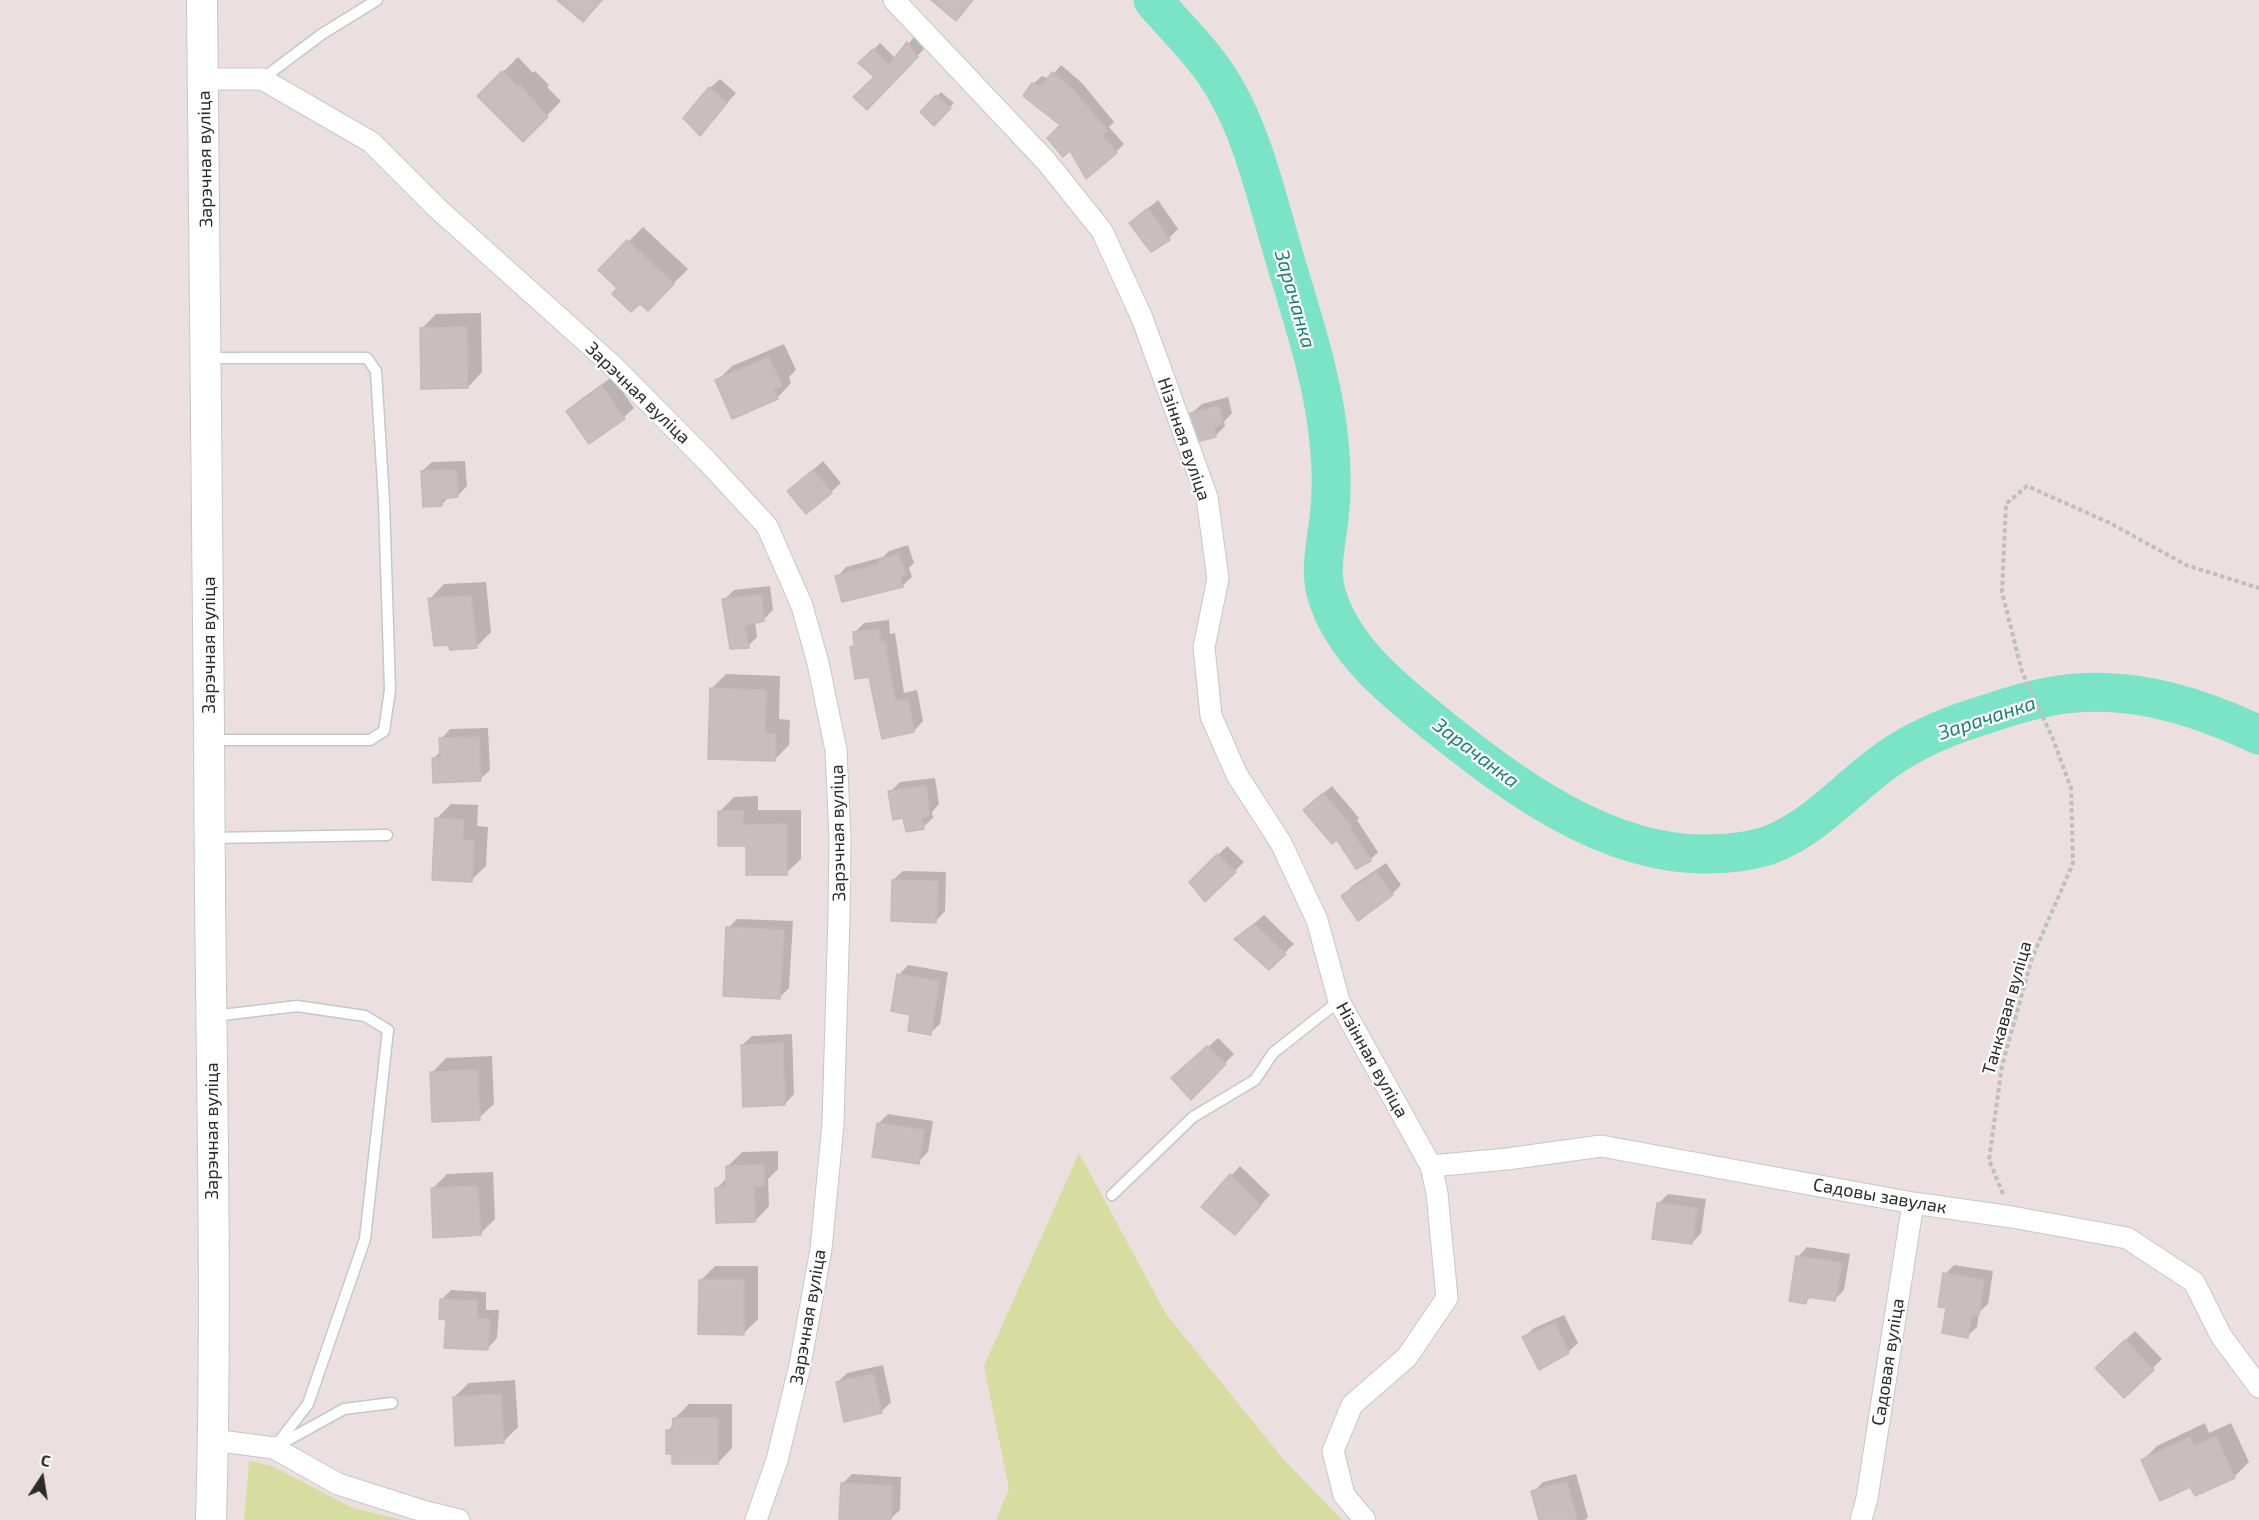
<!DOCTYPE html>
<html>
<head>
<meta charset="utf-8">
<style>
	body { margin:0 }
	#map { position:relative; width:2259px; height:1520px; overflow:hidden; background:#ecdfdf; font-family:"Exo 2",sans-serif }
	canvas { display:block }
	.north { position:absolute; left:12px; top:1448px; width:60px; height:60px; -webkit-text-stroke:4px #fff; paint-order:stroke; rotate:12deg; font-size:16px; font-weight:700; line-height:24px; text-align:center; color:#2b2b2b }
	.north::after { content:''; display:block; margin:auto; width:21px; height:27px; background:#2b2b2b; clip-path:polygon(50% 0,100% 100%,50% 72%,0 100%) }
</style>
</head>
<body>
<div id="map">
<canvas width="2259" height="1520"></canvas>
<div class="north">С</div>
</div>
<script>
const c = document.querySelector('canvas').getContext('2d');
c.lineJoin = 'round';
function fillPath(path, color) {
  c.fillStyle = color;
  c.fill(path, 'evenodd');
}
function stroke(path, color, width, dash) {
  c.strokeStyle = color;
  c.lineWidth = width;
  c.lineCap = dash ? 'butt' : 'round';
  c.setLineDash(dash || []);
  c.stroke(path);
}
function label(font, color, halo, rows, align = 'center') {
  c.font = font + ' "Exo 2",sans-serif';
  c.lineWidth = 4.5;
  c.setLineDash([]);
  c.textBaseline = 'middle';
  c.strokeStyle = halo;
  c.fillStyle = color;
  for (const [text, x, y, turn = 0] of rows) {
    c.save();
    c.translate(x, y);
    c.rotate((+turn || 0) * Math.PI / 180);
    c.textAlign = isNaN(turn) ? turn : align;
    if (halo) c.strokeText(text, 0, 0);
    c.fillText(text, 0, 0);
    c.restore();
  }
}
fillPath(new Path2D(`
	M1079 1153 1166 1314 1284 1460 1342 1520H996L1009 1489 984 1366Z
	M249 1461 272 1466 353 1508 402 1520H244Z`), '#d7dda0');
fillPath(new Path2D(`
	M914 37 924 49 867 108 876 77 861 63 880 43 896 59Z
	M518 57 533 73 535 71 549 85 547 87 561 101 523 140 479 96Z
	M1061 65 1082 83 1114 122 1109 127 1124 144 1116 152 1062 125 1033 84 1042 76 1049 79Z
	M720 79 736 93 700 134 710 88Z
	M941 92 954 103 934 124 922 112Z
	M1158 200 1178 229 1169 238 1131 223Z
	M643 227 688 269 648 309 619 288 600 270Z
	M481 313 482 372 468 387 421 329 436 314Z
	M784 344 796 370 789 377 791 383 777 398 717 381 732 366Z
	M612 377 634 408 624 417 589 442 568 411 577 402Z
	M1228 397 1232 413 1224 422 1225 426 1215 436 1192 413 1202 404Z
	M465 461 467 486 457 496H450L441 505 422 471 432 462Z
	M823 461 841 483 831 492 789 491Z
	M908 545 914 563 909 568 912 577 902 586 837 577 846 567 883 557 889 551Z
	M486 582 491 632 476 647 430 599 444 584Z
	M770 586 773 610 763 620 755 622 757 637 748 646 724 600 734 590Z
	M889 620 890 634 895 633 904 693 917 690 923 721 914 731 870 675 852 647 855 644 854 633 864 623Z
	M726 674 780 676 779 719 790 720 789 745 774 760 711 689Z
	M488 728 490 770 480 779 433 759 441 751V739L450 729Z
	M935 778 939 804 932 812 933 818 923 827 890 792 900 782Z
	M1332 786 1359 818 1357 820 1378 852 1370 860 1313 802Z
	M758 796V810H801V859L786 873 747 844 719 812 734 797Z
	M451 804 478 805 477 826 488 827 486 866 471 880 436 819Z
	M1227 846 1244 862 1205 900 1191 882Z
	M1386 863 1401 885 1392 894 1343 896 1352 886Z
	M903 871 946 872 945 911 936 921 893 880Z
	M1264 915 1294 944 1269 968 1236 939Z
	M737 919 793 921 789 988 780 997 728 928Z
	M908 965 948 972 940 1024 930 1033 912 1013 899 975Z
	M792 1034 794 1094 785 1104 742 1045 752 1036Z
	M1218 1038 1234 1054 1191 1098 1183 1069Z
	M492 1056 494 1104 479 1118 432 1073 446 1058Z
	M888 1114 933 1121 928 1152 918 1162 878 1124Z
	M778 1151V1169L768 1179 769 1206 755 1221 716 1189 728 1177 727 1167 742 1152Z
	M1240 1166 1270 1195 1244 1223 1203 1207Z
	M493 1172 495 1219 480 1234 432 1189 447 1174Z
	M1668 1194 1706 1199 1701 1233 1692 1243 1659 1203Z
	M1807 1247 1850 1254 1844 1290 1835 1299 1812 1296 1806 1302 1798 1257Z
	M1954 1265 1993 1271 1988 1304 1979 1312 1977 1327 1967 1336 1948 1307 1945 1274Z
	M715 1266H758V1319L743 1334 700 1281Z
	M451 1290 486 1292V1310H499L497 1338 488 1348 447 1318 441 1300Z
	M1564 1315 1578 1343 1568 1352 1524 1337 1534 1328Z
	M2135 1331 2162 1359 2124 1396 2097 1368Z
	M883 1365 891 1402 881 1412 837 1383 847 1373Z
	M515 1380 518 1427 503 1442 454 1397 469 1383Z
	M689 1404H732V1448L718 1463 668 1431 674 1424V1419Z
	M2205 1423 2209 1433 2231 1423 2249 1462 2234 1477 2191 1485 2143 1460 2157 1446Z
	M852 1474 901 1477 900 1510 890 1519 842 1484Z
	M1576 1474 1588 1517 1585 1520H1540L1533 1492 1543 1482Z`), '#0003');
stroke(new Path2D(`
	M1153 0C1177 29 1205 54 1224 87 1253 136 1266 195 1282 249 1300 312 1323 376 1329 442 1332 468 1332 493 1329 519 1326 544 1319 571 1327 596 1344 651 1394 690 1437 725 1512 785 1604 854 1704 854 1727 854 1751 852 1772 844 1820 825 1854 780 1897 753 1924 736 1954 724 1984 715 2013 705 2046 695 2076 693 2141 688 2201 708 2259 735`), '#7be4c7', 39);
const building = new Path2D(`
	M557 0H602L583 22Z
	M931 0H973L956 21Z
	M907 42 918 57 867 110 853 97 874 77 858 63 873 49 889 65Z
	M502 71 518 87 520 85 548 117 523 142 477 96Z
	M1052 72 1074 91 1108 131 1102 135 1117 153 1086 179 1070 151 1063 157 1047 138 1060 125 1023 96 1032 83 1041 87Z
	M709 87 727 103 700 136 683 118Z
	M936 95 951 108 934 126 920 112Z
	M1148 208 1170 240 1151 252 1129 223Z
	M627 240 674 284 648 311 640 304 631 312 612 294 617 288 598 270Z
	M467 327 468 388 421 389 420 328Z
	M769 357 782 386 773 389 778 399 732 419 715 380Z
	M602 386 625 419 589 444 566 411Z
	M1219 406 1223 424 1214 427 1216 437 1200 441 1190 413Z
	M456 470 458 497 441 499 442 506 423 507 421 471Z
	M813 470 832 493 806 514 787 491Z
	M898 554 906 574 900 576 903 587 842 602 835 576 879 564 878 560Z
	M761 595 764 621 744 626 749 648 730 649 722 599Z
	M471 596 477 648 450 650 448 645 434 646 428 598Z
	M879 629 881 643 885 642 895 701 908 699 914 732 882 739 869 677 855 679 850 647 854 646 853 632Z
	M710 688 766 690 765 734H776L775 761 708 759Z
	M479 737 481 781 433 783 432 758H440L439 738Z
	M926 786 930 815 922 817 924 829 906 832 903 818 893 820 888 791Z
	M1323 793 1352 827 1350 829 1371 861 1356 869 1337 840 1332 844 1303 810Z
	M718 811H743V825L787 824V875H746V846H718Z
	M435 818 464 820 463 840 474 841 472 882 432 880Z
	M1217 854 1236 872 1205 902 1189 882Z
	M1376 872 1393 895 1358 921 1341 896Z
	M892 880 938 881 936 923 891 921Z
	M1254 924 1286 954 1269 970 1234 939Z
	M726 927 784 930 780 999 723 996Z
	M897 974 939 981 931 1035 908 1031 910 1015 891 1011Z
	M783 1043 785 1105 743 1107 741 1045Z
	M1207 1046 1226 1064 1191 1100 1171 1078Z
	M478 1070 480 1120 432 1122 430 1072Z
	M877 1123 924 1130 919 1164 872 1157Z
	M764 1165V1186H754L755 1222 716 1223 715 1188 726 1187V1166Z
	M1230 1174 1261 1205 1235 1235 1201 1207Z
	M478 1186 481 1235 433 1238 431 1188Z
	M1657 1203 1697 1208 1692 1244 1652 1239Z
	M1796 1256 1842 1263 1835 1301 1807 1297 1806 1304 1789 1301Z
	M1943 1273 1984 1280 1979 1315 1972 1314 1968 1338 1942 1333 1946 1308 1938 1307Z
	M699 1280H744V1335L698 1334Z
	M440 1299 477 1301V1319H490L488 1350 444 1348 446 1320 439 1319Z
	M1555 1323 1569 1353 1539 1370 1522 1337Z
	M2125 1340 2154 1370 2124 1398 2095 1368Z
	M873 1374 882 1413 844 1422 836 1382Z
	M501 1394 504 1443 455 1446 453 1397Z
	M673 1418H718V1464H672V1454H666V1430H672Z
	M2216 1436 2235 1478 2195 1496 2190 1487 2160 1501 2141 1460 2190 1437 2195 1446Z
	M1567 1482 1577 1520H1539L1531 1491Z
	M841 1483 892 1486 891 1520 839 1519Z`);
fillPath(building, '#c8bebd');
stroke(building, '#c7bab9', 1.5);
const lane = new Path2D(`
	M262 79 322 34 377 0
	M207 358H367L376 371 384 501 390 690 384 731 370 740H212
	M210 838 387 835
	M214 1016 297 1006 365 1016 388 1030 365 1239 308 1404 274 1448
	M1112 1195 1193 1117 1255 1080 1273 1053 1339 1001
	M279 1445 344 1409 392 1403`);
const street = new Path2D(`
	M894 0 1046 161 1102 231 1142 318 1207 497 1218 579 1204 647 1211 716 1237 775 1281 843 1317 920 1339 1001 1431 1166 1437 1193 1447 1298 1407 1357 1352 1405 1333 1451 1344 1495 1365 1520
	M204 79H262L371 142 437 208 611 364 707 461 767 526 802 606 818 663 836 750 840 838 839 916 833 1124 821 1249 800 1365 777 1460 756 1520
	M1431 1166 1507 1159 1601 1146 1913 1203 2012 1217 2127 1238 2194 1282 2221 1336 2259 1387
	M213 1440 274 1448 338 1484 426 1512 459 1520
	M1861 1520 1867 1498 1913 1203`);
const secondary = new Path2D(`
	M202 0C207 298 208 596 210 894 212 1102 217 1311 211 1520`);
stroke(lane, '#c0c9cc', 13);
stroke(street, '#c0c9cc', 23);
stroke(secondary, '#c0c9cc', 32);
stroke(new Path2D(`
	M2003 1194 1989 1160 2002 1066 2032 958 2073 863 2071 788 2053 739 2022 672 2002 592 2006 504 2027 486 2110 523 2186 565 2259 588`), '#bfbfbf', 4, [4.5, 3]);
stroke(lane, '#fff', 10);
stroke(street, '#fff', 21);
stroke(secondary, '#fff', 30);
label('18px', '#2b2b2b', '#fff', [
	["Зарэчная вуліца",205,159,-91],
	["Зарэчная вуліца",638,393,44],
	["Нізінная вуліца",1184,439,71],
	["Зарэчная вуліца",209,645,-90],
	["Зарэчная вуліца",838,833,-91],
	["Танкавая вуліца",2007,1008,-74],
	["Нізінная вуліца",1372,1060,61],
	["Зарэчная вуліца",212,1131,-90],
	["Садовы завулак",1880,1196,10],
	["Зарэчная вуліца",808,1317,-80],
	["Садовая вуліца",1888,1362,-81]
]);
label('italic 20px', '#18846f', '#fff', [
	["Зарачанка",1295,299,74],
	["Зарачанка",1987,718,-18],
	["Зарачанка",1476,753,37]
]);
</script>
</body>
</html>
